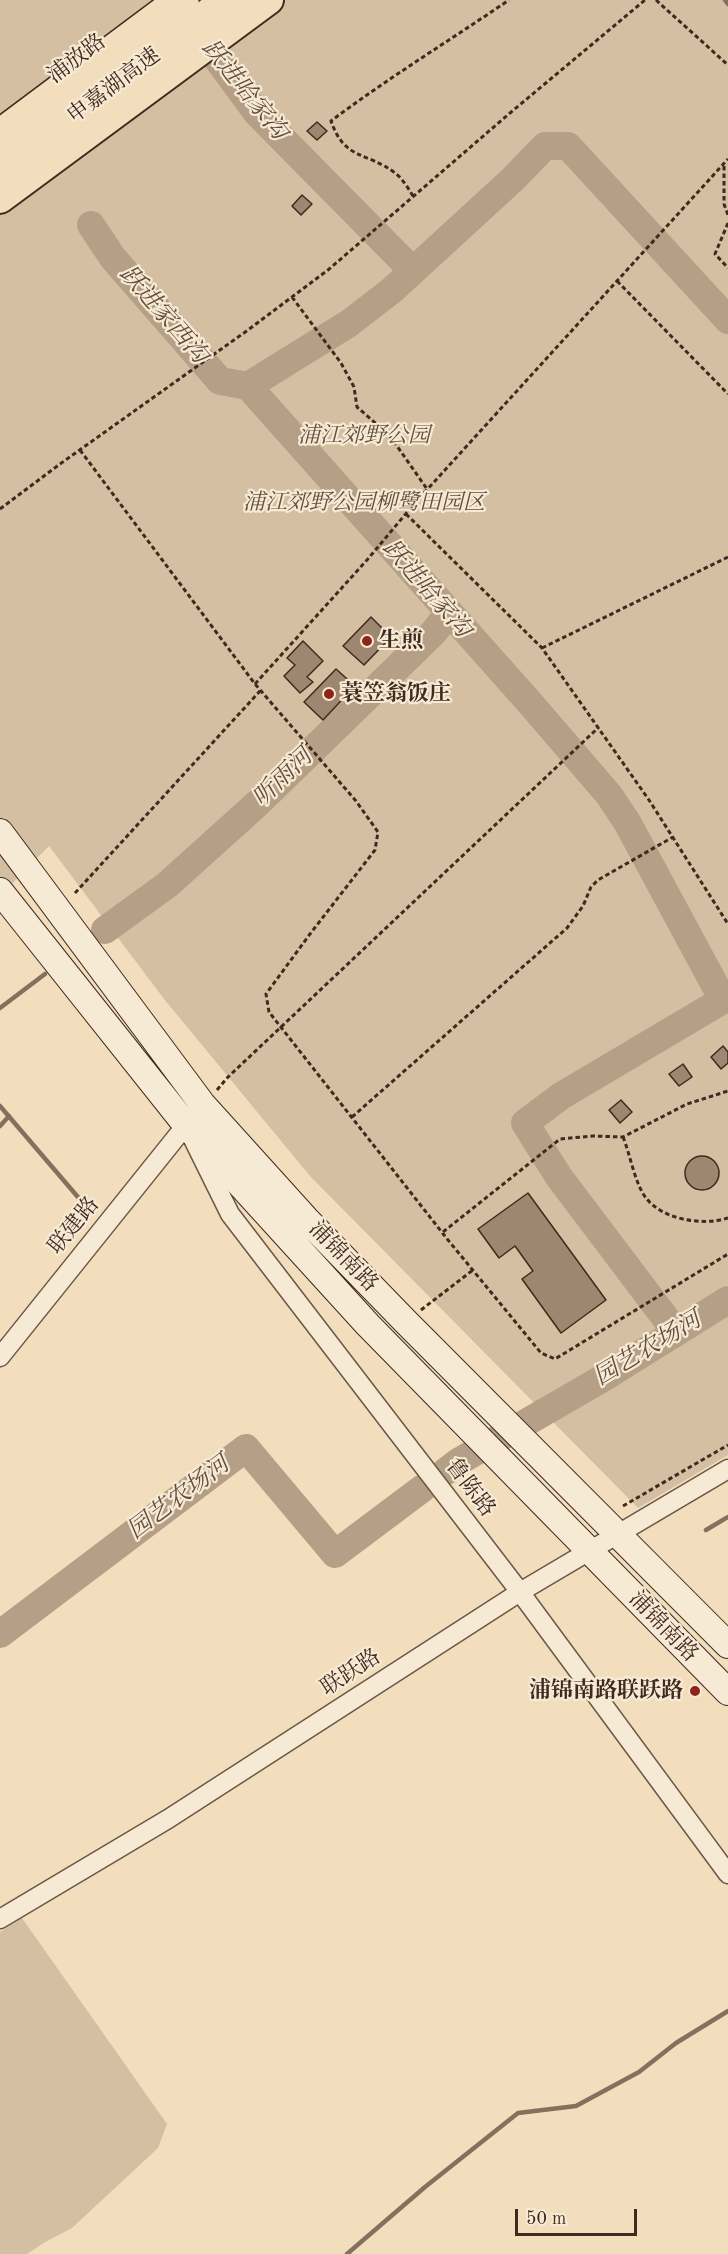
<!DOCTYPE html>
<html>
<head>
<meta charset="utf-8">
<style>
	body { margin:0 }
	#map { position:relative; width:728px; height:2254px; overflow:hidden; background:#f2debd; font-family:"Old Standard TT",serif }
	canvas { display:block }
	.scale { position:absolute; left:515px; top:2209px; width:122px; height:27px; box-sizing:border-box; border:3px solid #40291f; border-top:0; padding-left:8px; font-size:18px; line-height:21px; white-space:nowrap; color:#40291f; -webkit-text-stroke:4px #f7ead4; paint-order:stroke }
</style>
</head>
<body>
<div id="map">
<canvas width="728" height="2254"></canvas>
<div class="scale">50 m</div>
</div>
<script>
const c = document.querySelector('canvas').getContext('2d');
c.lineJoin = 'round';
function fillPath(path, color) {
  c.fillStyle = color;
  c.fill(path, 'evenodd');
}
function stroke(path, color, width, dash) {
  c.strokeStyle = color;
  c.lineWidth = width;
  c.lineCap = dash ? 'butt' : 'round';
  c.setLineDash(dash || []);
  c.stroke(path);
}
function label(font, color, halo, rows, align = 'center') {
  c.font = font + ' "Old Standard TT","Noto Serif SC",serif';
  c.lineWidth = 4.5;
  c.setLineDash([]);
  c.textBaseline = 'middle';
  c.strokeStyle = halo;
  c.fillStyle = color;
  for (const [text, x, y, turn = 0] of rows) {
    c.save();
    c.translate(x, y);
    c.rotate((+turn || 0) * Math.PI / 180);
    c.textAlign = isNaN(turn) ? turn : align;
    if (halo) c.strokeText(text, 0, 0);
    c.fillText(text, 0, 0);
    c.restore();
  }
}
fillPath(new Path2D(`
	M0 0H728V1455L638 1508 310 1176 164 999 49 846 0 896Z
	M22 1918 167 2124 158 2148 72 2228 47 2241 27 2254H0V1932Z`), '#d4bfa2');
stroke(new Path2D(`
	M725 0 728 4
	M0 1008 45 974
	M0 1106 89 1210
	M0 1126 9 1116
	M706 1530 728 1517
	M347 2254 425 2187 518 2113 576 2106 639 2072 676 2043 728 2011`), '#86705d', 4.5);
stroke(new Path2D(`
	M193 26 257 113 413 271
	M91 225 113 258 220 381 248 386
	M105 930 167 885 258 803 433 633 449 613
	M723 1000 627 822 609 795 530 703 248 386 348 324 391 291 513 179 545 146H568L728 320
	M676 1332 559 1177 525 1123 561 1096 728 997
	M445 1472 458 1462 598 1381 728 1300
	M0 1634 246 1448 335 1554 423 1488`), '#b5a087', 28);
const building = new Path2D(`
	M317 122 327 131 317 140 307 131Z
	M302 195 312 204 301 215 292 206Z
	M371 617 391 637 364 665 343 646Z
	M303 641 323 661 307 677 313 682 300 693 284 676 295 665 287 658Z
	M336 669 355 686 323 720 304 702Z
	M723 1046 728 1052V1063L721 1069 711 1057Z
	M683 1064 692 1077 679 1086 669 1074Z
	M621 1100 632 1112 620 1123 609 1110Z
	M685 1173a17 17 0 1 1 34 0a17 17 0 1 1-34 0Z
	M528 1193 606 1300 561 1333 522 1279 533 1271 515 1246 499 1258 478 1229Z`);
fillPath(building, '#9d8771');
stroke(building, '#40291f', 1.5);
const minor = new Path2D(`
	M0 1357 186 1125 230 1214 520 1592 728 1874
	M0 1919 168 1819 520 1592 728 1469`);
const secondary = new Path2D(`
	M0 832 203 1105 306 1219 406 1322 728 1645
	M0 891 186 1125 368 1325 728 1692`);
const primary = new Path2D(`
	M0 199 269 0`);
const motorway = new Path2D(`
	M0 136 182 0
	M0 172 229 0`);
stroke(minor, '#6c5646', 21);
stroke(secondary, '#40291f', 28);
stroke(primary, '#40291f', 32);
stroke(motorway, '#40291f', 36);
stroke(new Path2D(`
	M656 0 728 65
	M724 166V204L728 215
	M413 196C408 188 402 178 395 173 366 151 345 161 331 121 388 78 449 41 509 0
	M728 223 715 254 728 268
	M617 281 728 394
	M292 297 341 363 354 387 357 407 390 436 427 489
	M80 450 255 684 356 801 378 832 375 850 310 934 266 994 269 1012 448 1240 541 1353 555 1359 728 1254
	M0 509 60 464 248 330 328 270 510 113 645 0
	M406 514 542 648 649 800 728 924
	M542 648 728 557
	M255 684 367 560 414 504 728 159
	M75 893 260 691
	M217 1090 228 1077 599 727
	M352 1117 567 928 583 906 591 887 598 880 673 837
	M623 1137C630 1154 635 1184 646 1198 663 1220 703 1226 728 1218
	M443 1232 560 1139 593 1136 623 1137 687 1104 728 1091
	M421 1310 473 1270
	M623 1506 728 1445`), '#40291f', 3, [4.5, 3]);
stroke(minor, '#f7ead4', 18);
stroke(secondary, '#f7ead4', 26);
stroke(primary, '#f2debd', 28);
stroke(motorway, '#f2debd', 33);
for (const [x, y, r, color] of [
	[367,641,6,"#8f2418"],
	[329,694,6,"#8f2418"],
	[695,1691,6,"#8f2418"]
]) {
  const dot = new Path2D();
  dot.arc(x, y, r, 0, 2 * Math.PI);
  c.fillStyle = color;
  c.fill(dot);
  stroke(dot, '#f7ead4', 2);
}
label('22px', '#40291f', '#f7ead4', [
	["浦放路",77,59,-37],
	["申嘉湖高速",114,86,-37],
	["联建路",74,1226,-51],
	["浦锦南路",343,1257,46],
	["鲁陈路",470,1488,53],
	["浦锦南路",663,1627,46],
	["联跃路",351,1673,-33]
]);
label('italic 22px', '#654e40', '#f7ead4', [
	["浦江郊野公园",364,436],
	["浦江郊野公园柳鹭田园区",364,503]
]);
label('bold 22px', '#40291f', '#f7ead4', [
	["生煎",379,641],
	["蓑笠翁饭庄",341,694],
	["浦锦南路联跃路",683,1691,"right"]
], 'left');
label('italic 24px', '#634d3e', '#f7ead4', [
	["跃进哈家沟",244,90,51],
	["跃进家西沟",163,315,49],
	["跃进哈家沟",426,589,49],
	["听雨河",283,778,-44],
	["园艺农场河",648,1349,-31],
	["园艺农场河",179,1498,-37]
]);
</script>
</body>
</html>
